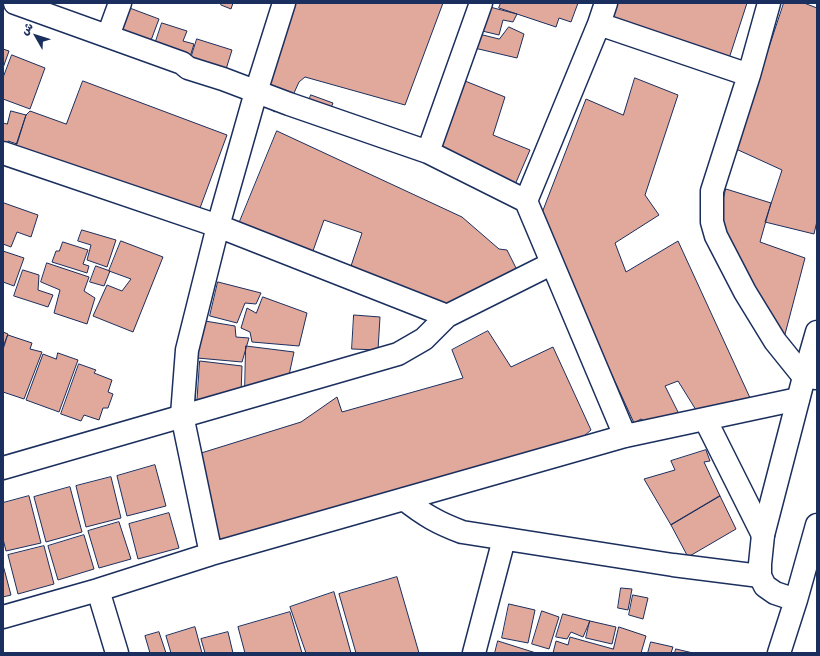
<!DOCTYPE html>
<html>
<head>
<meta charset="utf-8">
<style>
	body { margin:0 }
	#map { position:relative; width:820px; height:656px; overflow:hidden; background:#fff; font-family:Mali,"Playpen Sans Arabic",sans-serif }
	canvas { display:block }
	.frame { position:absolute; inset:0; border:4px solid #1b2f5e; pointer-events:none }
	.north { position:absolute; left:16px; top:16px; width:40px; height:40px; -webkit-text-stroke:3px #fff; paint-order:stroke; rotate:309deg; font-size:11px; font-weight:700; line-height:16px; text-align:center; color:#1b2f5e }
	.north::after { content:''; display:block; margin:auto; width:14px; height:18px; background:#1b2f5e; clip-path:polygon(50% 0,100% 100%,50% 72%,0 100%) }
</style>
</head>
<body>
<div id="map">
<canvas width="820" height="656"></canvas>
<div class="frame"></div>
<div class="north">ش</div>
</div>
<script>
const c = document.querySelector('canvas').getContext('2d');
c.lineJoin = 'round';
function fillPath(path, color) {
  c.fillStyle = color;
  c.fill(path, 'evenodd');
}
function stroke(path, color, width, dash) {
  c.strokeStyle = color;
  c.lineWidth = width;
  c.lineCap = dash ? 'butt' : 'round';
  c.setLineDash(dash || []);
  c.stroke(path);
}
const building = new Path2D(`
	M222 3H233L231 9 221 5Z
	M292 3H443L405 105 305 77 299 82 289 104 279 100 275 112 257 102Z
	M501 3H578L571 22 559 18 556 27 499 8Z
	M612 3H747L724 74 601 34Z
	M784 3H804L817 8V221L814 234 765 222 782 170 736 149Z
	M486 6 517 14 513 22 503 20 499 35 478 30Z
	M127 7 159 19 147 51 113 38Z
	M162 23 187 31 183 41 194 44 190 57 152 53Z
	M509 27 524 34 517 58 470 47 475 33 499 39Z
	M197 39 232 50 223 79 188 68Z
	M3 49 9 51 3 68Z
	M12 55 45 68 30 109 3 99V78Z
	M635 78 678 95 645 195 659 215 615 243 626 272 678 241 751 400 696 410 678 381 665 386 680 416 652 426 641 419 634 423 540 218 586 99 623 115Z
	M83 81 227 135 193 227 11 160 26 115 30 111 66 124Z
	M465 81 505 97 493 135 530 150 514 187 435 160Z
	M311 95 333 103 328 115 307 107Z
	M11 111 26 115 17 144 8 141 4 153H3V123L7 124Z
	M277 131 462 217 499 249 507 250 517 270 425 317 348 275 362 233 324 220 309 262 236 231Z
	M726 189 771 203 760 242 805 258 784 338 713 245Z
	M4 203 38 215 31 237 17 232 11 247 3 244V206Z
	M82 230 116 240 107 267 87 260 91 245 78 241Z
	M121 241 163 257 133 332 93 316 107 285 122 291 131 279 109 271Z
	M63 242 88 250 83 264 89 266 87 273 52 262 56 251H59Z
	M3 251 24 258 14 286 3 282Z
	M47 263 89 277 84 291 95 298 87 324 54 313 60 290 41 282Z
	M96 266 110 271 104 286 90 282Z
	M23 270 39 275 38 290 53 295 48 307 14 296Z
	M218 282 261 293 256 304 245 303 237 323 210 316Z
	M263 297 307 313 299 346 252 342 250 332 241 328 247 308 256 313Z
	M354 315 380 317 378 350 352 349Z
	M205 321 235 326 236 337 249 338 242 362 197 358Z
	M488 331 511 367 553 347 591 430 576 443 215 544 198 454 301 422 337 397 342 412 463 378 452 350Z
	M3 332 8 334 3 347Z
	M8 335 32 343 30 349 42 352 24 399 3 392V350Z
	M246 346 294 352 288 380 245 390Z
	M58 353 78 360 59 412 26 400 43 354 56 359Z
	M200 361 242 366 241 394 197 405Z
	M79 364 96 370 94 373 112 380 108 392 113 394 108 408H103L99 420 84 415 81 421 61 414Z
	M706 450 710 461 704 462 720 496 671 525 644 479 675 470 671 461Z
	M155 465 166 506 127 516 117 476Z
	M111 477 121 518 86 527 76 486Z
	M70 487 82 532 46 542 34 497Z
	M29 496 41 543 6 551 3 539V503Z
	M720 496 736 529 688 557 671 525Z
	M169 513 179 548 138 559 129 524Z
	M119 522 131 559 99 568 88 531Z
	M84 535 94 569 58 580 48 546Z
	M44 546 54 584 18 594 8 555Z
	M3 565 11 595 3 597Z
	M397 577 419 653H356L339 594Z
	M621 588 632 589 628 610 618 608Z
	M334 592 351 653H306L290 607Z
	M633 595 648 598 643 619 629 615Z
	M509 604 535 610 528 643 502 638Z
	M542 611 559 617 549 649 532 644Z
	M290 612 302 653H245L238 627Z
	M563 614 590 621 583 637 571 632 567 639 556 637Z
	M590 621 616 627 612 644 586 638Z
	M195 627 202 653H171L166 636Z
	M619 627 646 636 641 653H553L556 641 568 645 570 637 613 649Z
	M159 632 166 653H150L145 636Z
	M228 632 233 653H205L201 639Z
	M498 641 536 653H495Z
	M651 642 673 647 671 653H648Z
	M676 649 693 653H675Z`);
fillPath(building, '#e1a89c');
stroke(building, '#1b2f5e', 1);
const street = new Path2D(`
	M15 3 182 63 188 68 223 79 289 104 428 152 526 201 625 436
	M769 3 749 75 712 191V222L716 236 745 292 775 341 804 377 817 378
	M599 24 749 75
	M108 36 120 3
	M428 152 481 3
	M3 153 218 226 447 316
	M526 201 599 24 606 3
	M705 419 763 535
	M3 468 398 354 424 339 447 316 551 264
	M404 499C424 515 438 523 462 532L673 565 760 576
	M211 554 182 415 187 350 218 226 256 92 284 3
	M98 590 117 653
	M3 617 98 590 211 554 625 436 798 399
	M474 653 504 539`);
const secondary = new Path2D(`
	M796 600 775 593 765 586 760 576V564L763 535 804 377 817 332
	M779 653 796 600 817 525`);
stroke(street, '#1b2f5e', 25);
stroke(secondary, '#1b2f5e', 25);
stroke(street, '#fff', 22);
stroke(secondary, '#fff', 22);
</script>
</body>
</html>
